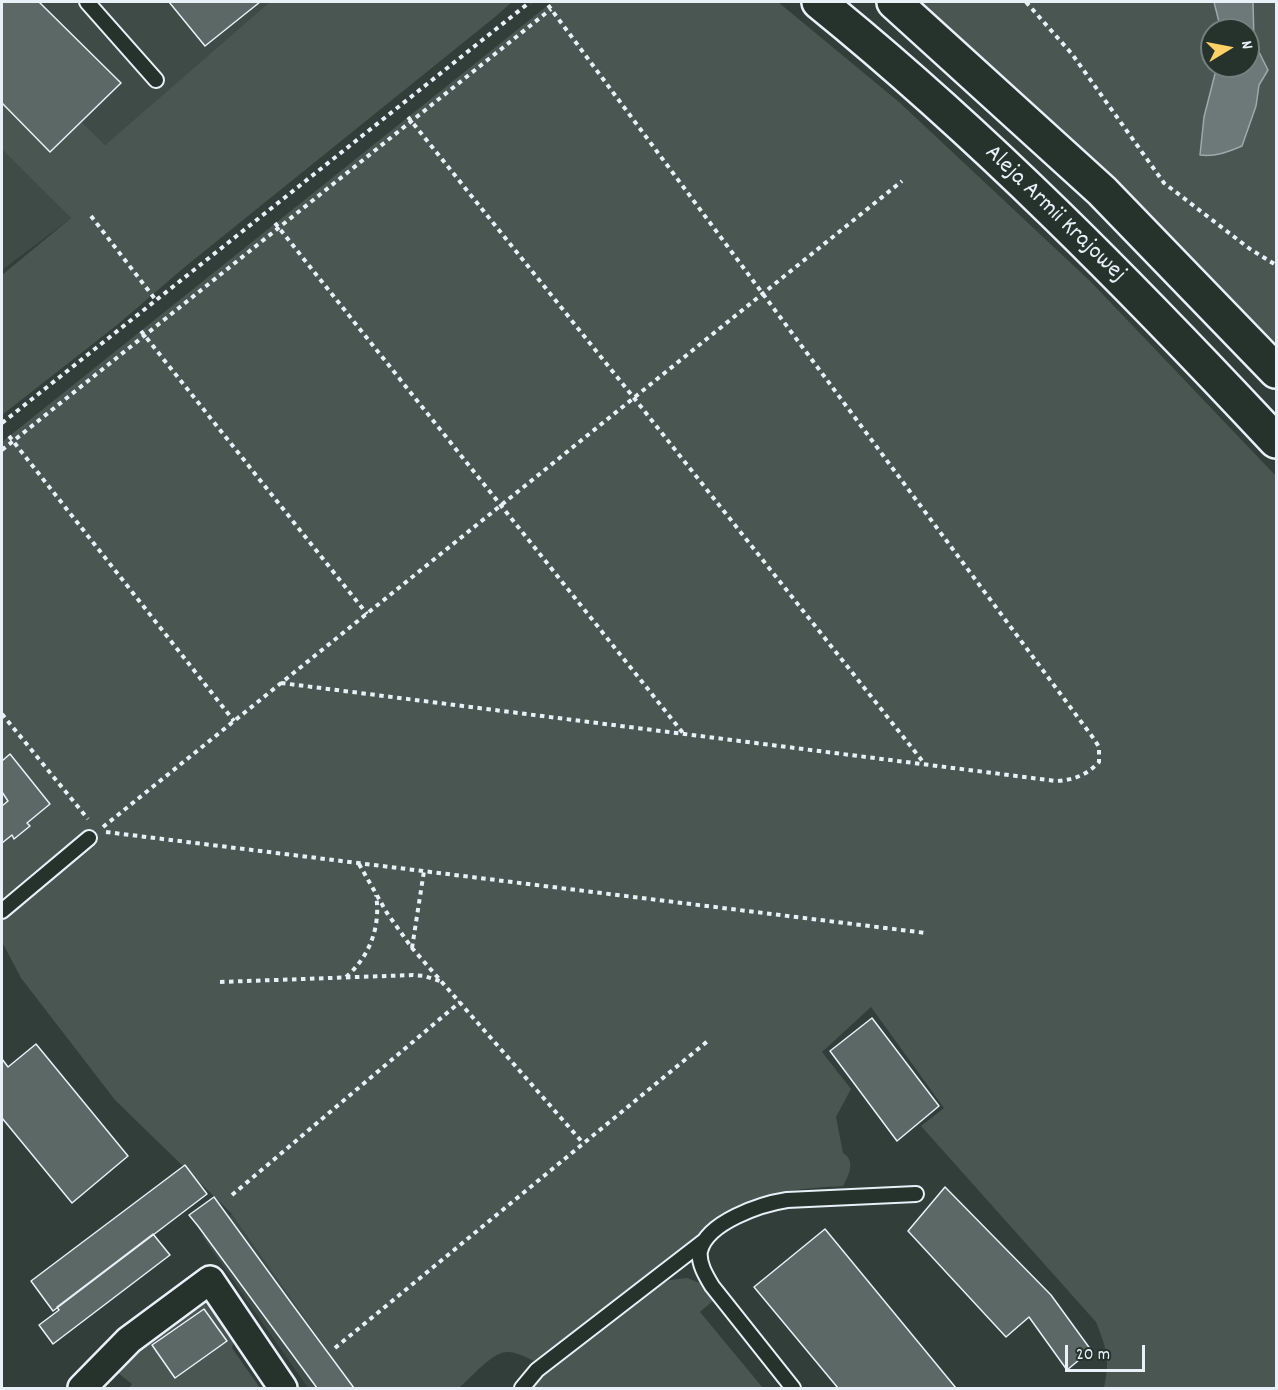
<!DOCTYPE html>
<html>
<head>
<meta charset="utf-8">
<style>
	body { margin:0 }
	#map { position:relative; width:1278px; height:1390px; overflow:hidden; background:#323e39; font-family:Dekko,sans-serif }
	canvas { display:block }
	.frame { position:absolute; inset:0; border:3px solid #e8f1f8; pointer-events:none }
	.north { position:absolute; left:1200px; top:18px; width:60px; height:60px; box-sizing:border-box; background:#26332d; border:2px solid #747f7e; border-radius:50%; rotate:80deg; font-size:16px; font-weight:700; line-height:24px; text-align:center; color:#e8f1f8 }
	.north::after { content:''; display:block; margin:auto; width:21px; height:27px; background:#ffd166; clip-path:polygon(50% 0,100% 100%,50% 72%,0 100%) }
	.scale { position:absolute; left:1065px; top:1345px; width:80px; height:27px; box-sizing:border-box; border:3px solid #e8f1f8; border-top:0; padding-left:8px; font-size:18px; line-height:21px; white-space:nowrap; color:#e8f1f8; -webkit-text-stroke:4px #26332d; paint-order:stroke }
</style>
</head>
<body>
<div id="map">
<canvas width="1278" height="1390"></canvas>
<div class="frame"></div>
<div class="north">N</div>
<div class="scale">20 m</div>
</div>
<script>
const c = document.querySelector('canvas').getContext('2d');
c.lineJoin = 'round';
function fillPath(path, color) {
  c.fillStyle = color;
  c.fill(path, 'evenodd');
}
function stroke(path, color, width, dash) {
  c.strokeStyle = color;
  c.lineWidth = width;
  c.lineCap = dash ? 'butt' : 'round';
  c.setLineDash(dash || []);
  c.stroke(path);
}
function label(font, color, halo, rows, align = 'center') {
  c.font = font + ' Dekko,sans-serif';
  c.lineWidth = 4.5;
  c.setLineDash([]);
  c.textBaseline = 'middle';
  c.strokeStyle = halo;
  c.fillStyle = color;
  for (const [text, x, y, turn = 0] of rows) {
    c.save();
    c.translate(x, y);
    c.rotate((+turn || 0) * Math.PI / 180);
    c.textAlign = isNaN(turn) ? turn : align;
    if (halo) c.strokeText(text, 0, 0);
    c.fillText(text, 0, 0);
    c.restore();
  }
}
fillPath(new Path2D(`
	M2 2H271L48 194 71 218 2 270Z
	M232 1214 356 1388H308L202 1236Z`), '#3f4b46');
fillPath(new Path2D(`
	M270 2H512L495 17 186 266 117 325 2 415V275L71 218 2 149V103L50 152 81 122 105 145Z
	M552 2H778L899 102 1091 282 1276 476V1388H1104C1110 1358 1107 1350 1096 1322L921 1126 944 1108 871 1007 822 1052 851 1089 836 1117 843 1153C856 1161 849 1175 843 1186 802 1188 769 1191 731 1210L534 1361C526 1357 516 1352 507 1352 492 1352 470 1379 459 1388H354L231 1213 115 1100 21 978 2 942V442Z
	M916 2H1276V354L1126 197 1023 96ZM1212 30H1248V66H1212Z
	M687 1278 700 1283 715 1299 700 1312 763 1388H536L534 1386 542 1374 661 1284 670 1280Z
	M198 1297 214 1299 237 1331 232 1348 260 1388H129L132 1384 118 1373V1368L121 1364Z`), '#495651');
const water = new Path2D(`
	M1214 2H1253L1254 42 1268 70 1259 85 1256 106 1242 146C1228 152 1215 157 1200 155L1204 117 1217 66H1248V30H1221Z`);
fillPath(water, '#6d7978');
stroke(water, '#9ea9ab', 1.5);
const building = new Path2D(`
	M2 2H39L121 83 50 152 2 103Z
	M169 2H260L205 46Z
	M10 754 50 804 27 823 30 826 14 839 12 835 2 843V806L8 801 2 792V761Z
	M872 1018 939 1106 897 1141 830 1051Z
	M36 1044 128 1156 72 1203 2 1118V1059L8 1067Z
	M185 1165 207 1194 53 1311 31 1281Z
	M945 1187 1051 1295 1091 1350 1067 1370 1029 1317 1006 1337 908 1231Z
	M214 1197 292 1304 354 1388H317L198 1226 189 1215Z
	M825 1229 956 1388H838L754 1287Z
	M153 1234 170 1255 53 1344 39 1325 59 1310 57 1307Z
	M204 1309 227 1341 175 1378 152 1345Z`);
fillPath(building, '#5c6865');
stroke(building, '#e8f1f8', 1.5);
const service = new Path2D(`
	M87 2 156 80
	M2 911 89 838
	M522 1388 537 1370 704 1241
	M793 1388 712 1286C706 1276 698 1263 700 1251 707 1222 761 1204 787 1200L916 1194`);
const minor = new Path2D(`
	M82 1388 129 1340 210 1280 283 1388`);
const primary = new Path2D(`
	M819 2C983 135 1132 287 1276 441
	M894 2 1102 191 1276 371`);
stroke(service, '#e8f1f8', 18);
stroke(minor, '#e8f1f8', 32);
stroke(primary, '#e8f1f8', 38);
stroke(new Path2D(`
	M1026 2 1072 54 1164 183 1250 249 1276 265
	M408 117 634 398 924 763
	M91 216 155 299
	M275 223 683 733
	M141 331 367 614
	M2 423 530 2
	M9 436 234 721
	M2 450 551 9
	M281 683 1056 781C1074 780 1087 775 1099 762V747L1094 739 548 5
	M2 714 88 819
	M103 827 902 181
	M106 832 926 933
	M359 864 387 913 412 948 583 1143
	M412 948 424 871
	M346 977C370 956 381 926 376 895
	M220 982 413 975 424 976 440 981
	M232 1195 460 1002
	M335 1348 709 1040`), '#e8f1f8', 4, [4.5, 4.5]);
stroke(service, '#26332d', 14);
stroke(minor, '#26332d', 27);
stroke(primary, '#26332d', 33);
label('24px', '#e8f1f8', '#26332d', [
	["Aleja Armii Krajowej",1054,215,44]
]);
</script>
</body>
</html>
